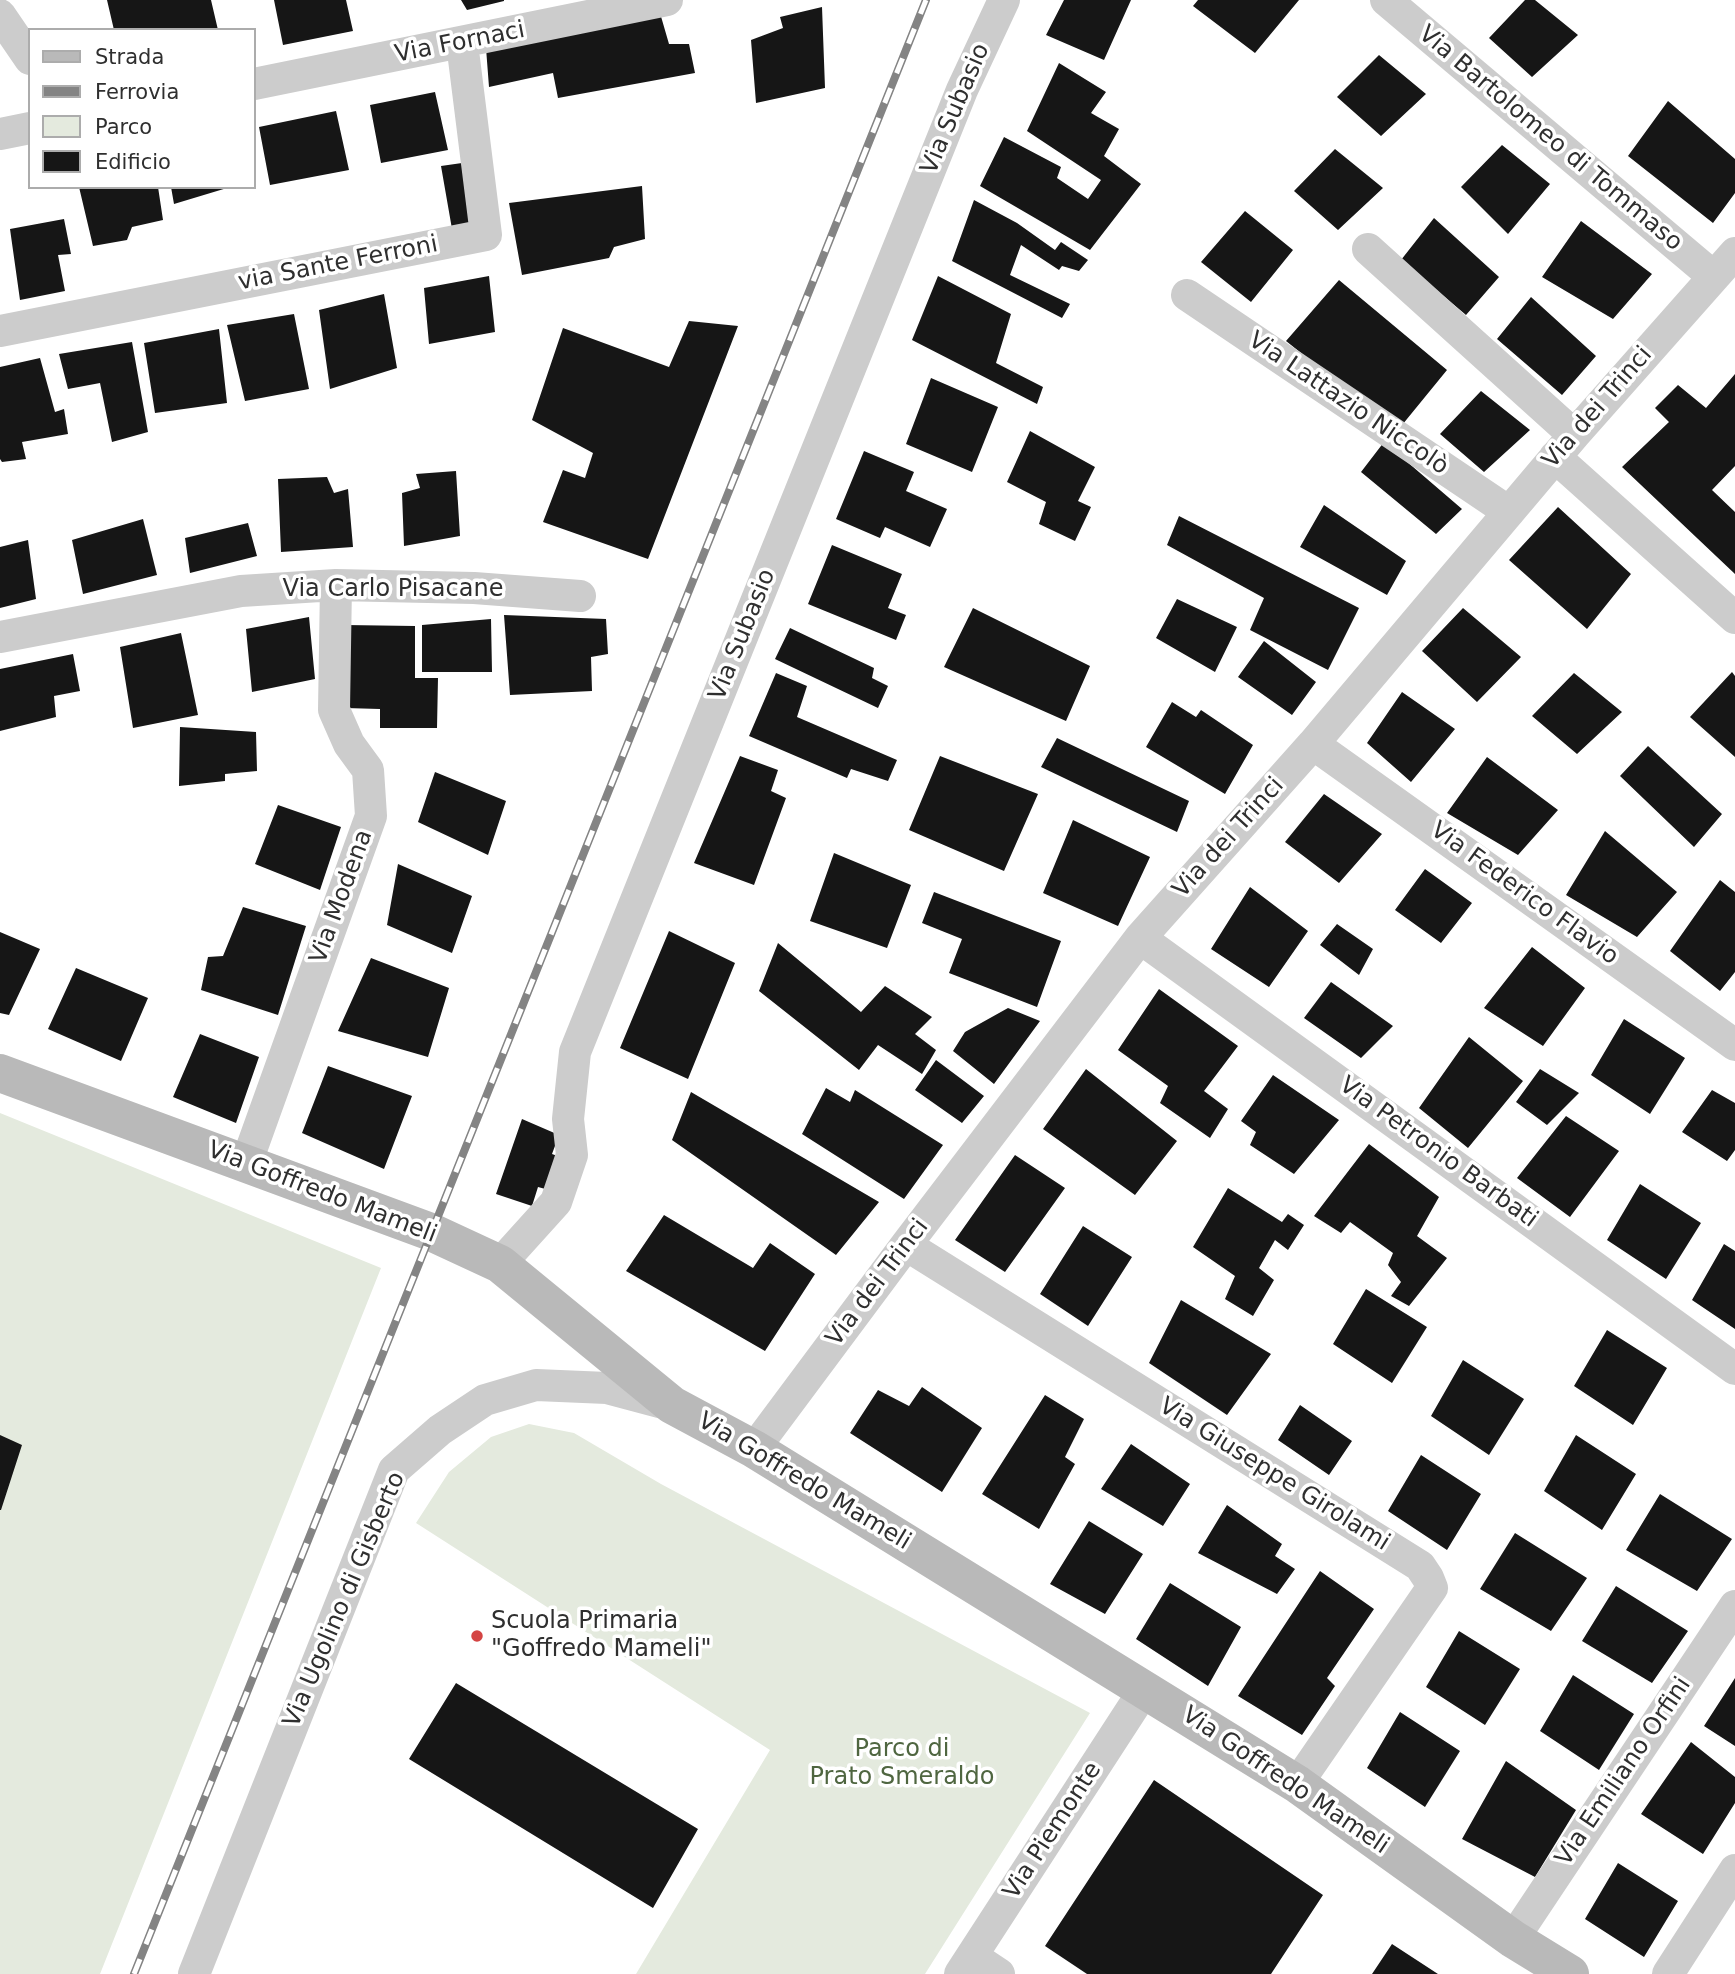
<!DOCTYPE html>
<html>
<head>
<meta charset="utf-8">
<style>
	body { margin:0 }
	#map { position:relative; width:1735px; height:1974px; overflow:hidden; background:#fff; font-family:"DejaVu Sans",sans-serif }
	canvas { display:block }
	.legend { position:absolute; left:28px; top:28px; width:228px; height:161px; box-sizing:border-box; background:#fff; border:2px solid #acacac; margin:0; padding:9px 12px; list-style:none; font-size:21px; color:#2f2f2f }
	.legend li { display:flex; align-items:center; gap:14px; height:35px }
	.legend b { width:35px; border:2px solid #acacac }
</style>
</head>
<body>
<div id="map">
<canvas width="1735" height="1974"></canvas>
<ul class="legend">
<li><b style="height:9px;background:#b9b9b9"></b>Strada</li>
<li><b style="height:9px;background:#848484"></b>Ferrovia</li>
<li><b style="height:19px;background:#e4eade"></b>Parco</li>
<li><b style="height:19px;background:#161616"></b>Edificio</li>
</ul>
</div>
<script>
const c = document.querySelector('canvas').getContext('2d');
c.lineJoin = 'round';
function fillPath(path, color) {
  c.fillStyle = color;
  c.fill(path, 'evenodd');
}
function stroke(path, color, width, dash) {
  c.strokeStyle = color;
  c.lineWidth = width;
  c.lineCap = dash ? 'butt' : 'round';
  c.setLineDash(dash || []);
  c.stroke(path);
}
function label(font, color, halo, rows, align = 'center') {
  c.font = font + ' "DejaVu Sans",sans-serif';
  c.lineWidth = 7;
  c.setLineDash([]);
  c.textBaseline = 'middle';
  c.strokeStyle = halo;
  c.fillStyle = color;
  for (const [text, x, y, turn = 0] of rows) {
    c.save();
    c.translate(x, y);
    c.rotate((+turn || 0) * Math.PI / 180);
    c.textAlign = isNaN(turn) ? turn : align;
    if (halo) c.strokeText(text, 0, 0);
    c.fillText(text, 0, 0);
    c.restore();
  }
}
fillPath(new Path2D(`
	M0 1113 381 1268 100 1974H0Z
	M529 1424 574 1433 661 1484 1090 1713 925 1974H636L770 1750 416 1523 449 1472 491 1437Z`), '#e4eade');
fillPath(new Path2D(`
	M107 0H211L218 30H114Z
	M274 0H346L353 31 283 45Z
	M461 0H504V1L467 10Z
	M1064 0H1131L1104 60 1046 35Z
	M1198 0H1299L1255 53 1193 6Z
	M1525 0H1535L1578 35 1532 77 1489 38Z
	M822 7 825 88 756 103 751 40 783 28 780 17Z
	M660 13 669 44H689L695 73 558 98 553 73 489 87 486 48Z
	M1379 55 1426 94 1381 136 1337 97Z
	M1059 63 1106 92 1091 113 1119 129 1104 156 1141 184 1090 250 980 186 1004 137 1061 167 1057 178 1088 199 1101 180 1027 131Z
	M435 92 448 150 381 163 370 105Z
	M1668 101 1735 159V193L1713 223 1628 156Z
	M336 111 349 170 270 185 259 127Z
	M1502 145 1550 184 1508 234 1461 187Z
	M1335 149 1383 188 1338 230 1294 191Z
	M469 162 477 222 452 229 441 166Z
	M642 186 645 239 614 247 609 258 522 275 509 203Z
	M79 187H158L163 220 132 227 127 240 93 246Z
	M171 187H227V188L174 204Z
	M974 200 1017 223 1055 250 1061 242 1088 260 1079 271 1062 266 1059 270 1021 245 1010 275 1070 304 1062 318 952 261Z
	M1245 211 1293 250 1251 302 1201 262Z
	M1434 218 1499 277 1466 315 1401 260Z
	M64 219 71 254 58 255 65 291 20 300 10 229Z
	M1581 221 1652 274 1613 319 1542 277Z
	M489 276 495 332 429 344 424 288Z
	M938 276 1011 314 996 363 1043 387 1037 404 912 340Z
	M1339 280 1447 370 1398 430 1286 341Z
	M384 294 397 368 330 389 319 310Z
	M1531 297 1596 356 1562 395 1497 339Z
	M294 314 309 389 245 401 227 325Z
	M689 321 738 326 648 559 543 522 563 470 585 478 593 453 532 420 563 328 669 367Z
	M219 329 227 403 155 413 144 343Z
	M132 342 148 432 112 442 100 383 68 389 59 354Z
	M40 358 55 412 64 409 68 434 22 442 26 459 2 462 0 459V367Z
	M1735 374V466L1712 490 1735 512V574L1622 467 1669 422 1655 408 1678 385 1706 408Z
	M931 378 998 407 972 472 906 444Z
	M1481 391 1530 430 1484 472 1440 434Z
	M1030 431 1095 467 1078 501 1091 507 1075 541 1039 524 1046 502 1007 482Z
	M1384 442 1462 509 1436 534 1361 472Z
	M864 451 914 472 906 491 947 509 930 547 885 527 880 538 836 519Z
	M456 471 460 536 404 546 402 493 420 488 416 474Z
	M327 477 334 493 348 489 353 547 281 552 278 479Z
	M1324 505 1406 561 1387 595 1300 547Z
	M1558 507 1631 574 1587 629 1509 560Z
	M1179 516 1359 608 1328 670 1250 630 1264 598 1167 545Z
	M143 519 157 575 83 594 72 540Z
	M248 523 257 556 190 573 185 538Z
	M28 540 36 599 0 608V547Z
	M832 545 902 574 888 608 906 615 896 640 808 604Z
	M1177 599 1237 627 1215 672 1156 638Z
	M973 608 1090 666 1066 721 944 667Z
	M1463 608 1521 657 1477 702 1422 651Z
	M504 615 606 619 608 654 591 657 592 691 510 695Z
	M309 617 315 679 252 692 246 629Z
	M491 619 492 672H422V625Z
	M345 625 415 626V678H438L437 728H380V709L345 708Z
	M790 628 874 668 872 678 888 686 878 708 775 659Z
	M181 633 198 715 133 728 120 647Z
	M1264 641 1316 682 1292 715 1238 677Z
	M73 654 80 691 54 696 56 717 0 731V669Z
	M1732 672 1735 676V757L1690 717Z
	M776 673 807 686 797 717 897 760 888 781 851 769 847 778 749 736Z
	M1574 673 1622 712 1577 754 1532 716Z
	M1402 692 1455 729 1411 782 1367 743Z
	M1172 702 1196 717 1201 710 1253 745 1225 794 1146 747Z
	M180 727 256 732 257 771 225 774V781L179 786Z
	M1057 738 1189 801 1177 832 1041 767Z
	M1648 746 1722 814 1694 847 1620 776Z
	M740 756 778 770 771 791 786 798 754 885 694 863Z
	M940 756 1038 794 1004 871 909 830Z
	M1487 757 1558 810 1518 855 1447 813Z
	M435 772 506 801 488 855 418 822Z
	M1324 794 1382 834 1339 883 1285 842Z
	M278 805 341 827 320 890 255 864Z
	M1073 820 1150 857 1118 926 1043 893Z
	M1605 831 1677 892 1637 937 1566 895Z
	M834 853 911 885 887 948 810 921Z
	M398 864 472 896 452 953 387 925Z
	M1425 869 1472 903 1441 943 1395 910Z
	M1720 880 1735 892V972L1720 991 1670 951Z
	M1250 887 1308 931 1269 987 1211 949Z
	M934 892 1061 941 1037 1007 949 973 962 939 922 923Z
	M243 907 306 926 278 1015 201 990 208 957 223 956Z
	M1337 924 1373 949 1359 975 1320 945Z
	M669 931 735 963 688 1079 620 1048Z
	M0 932 40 949 9 1015 0 1013Z
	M778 943 861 1012 885 986 932 1017 915 1034 936 1050 922 1074 878 1045 859 1070 759 991Z
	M1532 947 1585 988 1543 1046 1484 1008Z
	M371 958 449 988 428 1057 338 1031Z
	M76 968 148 998 121 1061 48 1029Z
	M1331 982 1393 1026 1361 1058 1304 1018Z
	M1159 989 1238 1046 1204 1091 1228 1109 1210 1138 1160 1103 1168 1086 1118 1050Z
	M1008 1008 1040 1021 994 1084 953 1051 965 1032Z
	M1624 1019 1685 1058 1650 1114 1591 1075Z
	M200 1034 259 1057 236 1123 173 1097Z
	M1469 1037 1523 1081 1468 1148 1419 1108Z
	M936 1060 984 1096 962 1123 915 1090Z
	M328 1066 412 1096 384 1169 302 1133Z
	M1086 1069 1177 1141 1135 1195 1043 1129Z
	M1540 1069 1579 1093 1547 1125 1516 1102Z
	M1273 1075 1339 1120 1294 1174 1250 1145 1256 1132 1241 1121Z
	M826 1088 850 1102 855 1090 943 1145 904 1199 802 1134Z
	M1712 1090 1735 1103V1150L1727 1161 1682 1132Z
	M691 1092 879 1202 836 1255 672 1140Z
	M1566 1116 1619 1151 1570 1217 1517 1178Z
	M522 1119 559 1135 552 1154 563 1158 549 1190 538 1187 532 1206 496 1194Z
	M1369 1144 1439 1197 1417 1236 1447 1258 1409 1306 1391 1296 1401 1282 1388 1265 1393 1253 1350 1222 1341 1233 1314 1216Z
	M1015 1155 1065 1188 1005 1272 955 1240Z
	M1640 1184 1701 1223 1666 1279 1607 1240Z
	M1228 1188 1282 1222 1288 1214 1304 1225 1288 1250 1275 1240 1259 1268 1274 1280 1253 1316 1225 1299 1235 1276 1193 1247Z
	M664 1215 753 1268 770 1243 815 1274 765 1351 626 1271Z
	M1083 1226 1132 1257 1088 1326 1040 1294Z
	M1724 1244 1735 1251V1329L1692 1300Z
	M1366 1289 1427 1327 1392 1383 1333 1344Z
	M1181 1300 1271 1354 1227 1415 1149 1363Z
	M1607 1330 1667 1368 1633 1425 1574 1386Z
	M1463 1360 1524 1399 1489 1455 1431 1416Z
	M922 1387 982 1428 942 1492 850 1433 878 1390 909 1406Z
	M1045 1395 1084 1419 1065 1457 1075 1464 1039 1529 982 1494Z
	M1300 1405 1352 1441 1329 1475 1278 1440Z
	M0 1435 22 1445 1 1510H0Z
	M1576 1435 1636 1474 1602 1530 1544 1491Z
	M1131 1444 1190 1484 1163 1526 1101 1489Z
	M1421 1455 1481 1494 1447 1550 1388 1511Z
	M1660 1494 1732 1539 1697 1591 1626 1550Z
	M1227 1505 1282 1544 1275 1556 1295 1569 1277 1594 1198 1553Z
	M1089 1521 1143 1554 1105 1614 1050 1584Z
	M1515 1533 1587 1578 1551 1631 1480 1589Z
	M1320 1571 1374 1609 1327 1678 1335 1686 1302 1735 1238 1696Z
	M1170 1583 1241 1627 1208 1686 1136 1639Z
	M1616 1586 1688 1631 1652 1683 1582 1641Z
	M1459 1631 1520 1669 1485 1725 1426 1687Z
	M1573 1675 1634 1714 1599 1770 1540 1731Z
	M1735 1678V1746L1704 1726Z
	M456 1683 698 1829 653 1908 409 1759Z
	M1400 1712 1460 1751 1425 1807 1367 1768Z
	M1691 1742 1735 1777V1803L1703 1854 1641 1814Z
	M1506 1761 1576 1810 1535 1877 1462 1839Z
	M1154 1780 1323 1895 1271 1974H1087L1045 1946Z
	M1618 1863 1678 1901 1644 1957 1585 1919Z
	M1392 1944 1438 1974H1372Z`), '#161616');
stroke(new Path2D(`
	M1386 0 1714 277
	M0 15 30 59
	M254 84 667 0
	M0 134 30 128
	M1368 249 1574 435
	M1187 295 1509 512
	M0 331 486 235 462 43
	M1555 457 1735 618
	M0 637 241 591 336 585 474 588 580 596
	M1313 744 1735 1045
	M1140 938 1735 1369
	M246 1164 371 816 368 770 349 744 334 710 336 585
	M906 1245 1420 1566 1428 1578 1432 1588 1297 1784
	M500 1264 556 1202 572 1155 568 1119 575 1052 962 90 1004 0
	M754 1449 906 1245 1140 938 1313 744 1574 435 1735 253
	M1513 1939 1735 1606
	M972 1956 999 1974
	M194 1974 394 1470 440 1430 485 1400 536 1385 607 1388 667 1404
	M960 1974 1145 1689
	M1668 1974 1735 1870`), '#ccc', 32);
stroke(new Path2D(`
	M0 1073 431 1232 500 1264 672 1405 754 1449 1297 1784 1513 1939 1570 1974`), '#b9b9b9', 38);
const rail = new Path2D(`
	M134 1974 926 0`);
stroke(rail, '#848484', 8);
stroke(rail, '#fff', 5, [16]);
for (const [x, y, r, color] of [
	[477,1636,7,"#d44443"]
]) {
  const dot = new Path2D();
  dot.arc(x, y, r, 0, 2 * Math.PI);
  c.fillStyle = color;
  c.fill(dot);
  stroke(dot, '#fff', 2.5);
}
label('24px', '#2f2f2f', '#fff', [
	["Via Fornaci",460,43,-11],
	["Via Subasio",956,109,-67],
	["Via Bartolomeo di Tommaso",1550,139,40],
	["via Sante Ferroni",338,264,-11],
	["Via Lattazio Niccolò",1348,404,34],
	["Via dei Trinci",1598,408,-49],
	["Via Carlo Pisacane",393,590],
	["Via Subasio",743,635,-68],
	["Via dei Trinci",1229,838,-48],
	["Via Federico Flavio",1524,894,36],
	["Via Modena",342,897,-70],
	["Via Petronio Barbati",1438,1153,36],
	["Via Goffredo Mameli",322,1193,21],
	["Via dei Trinci",878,1283,-53],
	["Via Giuseppe Girolami",1274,1475,32],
	["Via Goffredo Mameli",804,1482,31],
	["Via Ugolino di Gisberto",345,1600,-67],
	["Via Emiliano Orfini",1624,1772,-56],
	["Via Goffredo Mameli",1285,1781,34],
	["Via Piemonte",1053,1831,-57]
]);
label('24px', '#2f2f2f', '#fff', [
	["Scuola Primaria",491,1622],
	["\"Goffredo Mameli\"",491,1650]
], 'left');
label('24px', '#4f6640', '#fff', [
	["Parco di",902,1750],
	["Prato Smeraldo",902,1778]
]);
</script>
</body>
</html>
